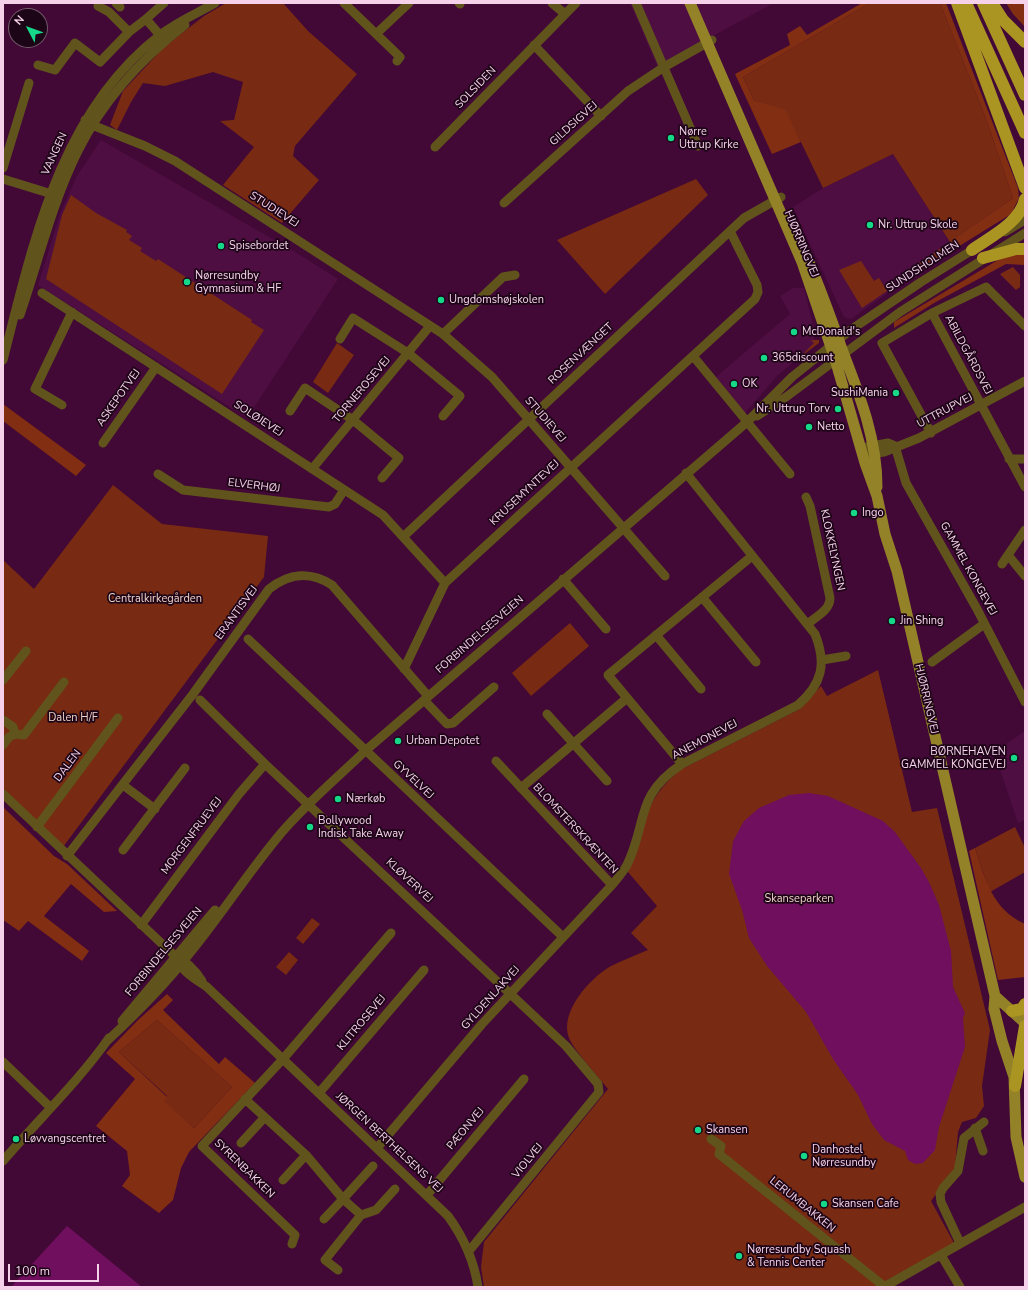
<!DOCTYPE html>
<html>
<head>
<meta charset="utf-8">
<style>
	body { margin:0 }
	#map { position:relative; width:1028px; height:1290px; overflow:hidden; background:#420836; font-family:"Nunito Sans",sans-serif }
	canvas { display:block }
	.frame { position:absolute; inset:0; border:4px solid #f6d2ea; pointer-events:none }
	.north { position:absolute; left:8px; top:8px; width:40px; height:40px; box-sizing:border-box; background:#1c0516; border:1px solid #73576b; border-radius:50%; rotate:311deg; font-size:11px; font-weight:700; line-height:16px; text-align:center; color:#f6d2ea }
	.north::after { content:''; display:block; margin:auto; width:14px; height:18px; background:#15d989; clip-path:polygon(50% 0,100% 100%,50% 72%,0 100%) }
	.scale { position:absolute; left:8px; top:1264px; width:91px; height:18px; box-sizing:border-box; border:2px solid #f6d2ea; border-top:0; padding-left:5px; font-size:12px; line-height:14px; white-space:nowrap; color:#f6d2ea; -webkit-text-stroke:3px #1c0516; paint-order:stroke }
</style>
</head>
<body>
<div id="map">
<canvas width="1028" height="1290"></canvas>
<div class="frame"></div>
<div class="north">N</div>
<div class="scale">100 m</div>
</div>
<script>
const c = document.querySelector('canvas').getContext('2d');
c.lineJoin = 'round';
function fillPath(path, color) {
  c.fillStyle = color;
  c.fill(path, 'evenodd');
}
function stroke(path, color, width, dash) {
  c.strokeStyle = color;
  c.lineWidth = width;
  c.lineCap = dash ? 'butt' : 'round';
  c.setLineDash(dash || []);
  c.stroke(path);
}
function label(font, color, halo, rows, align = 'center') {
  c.font = font + ' "Nunito Sans",sans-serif';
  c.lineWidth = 3.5;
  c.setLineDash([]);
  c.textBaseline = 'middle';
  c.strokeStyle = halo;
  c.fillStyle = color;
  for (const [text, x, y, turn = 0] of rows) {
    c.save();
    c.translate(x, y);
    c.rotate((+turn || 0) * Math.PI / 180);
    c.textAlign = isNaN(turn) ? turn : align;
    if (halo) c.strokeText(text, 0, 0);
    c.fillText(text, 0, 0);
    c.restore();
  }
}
fillPath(new Path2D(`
	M630 3H774L657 66Z
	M101 140 295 252 338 279 247 418 38 285 60 214 77 176Z
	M893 154 950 242 915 266 916 273 851 319 844 317 793 207 823 188Z
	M793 288H804L813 325 815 344 778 375 745 413 724 389 716 377 790 314 780 296Z
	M1025 731V820L1018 823 994 752Z`), '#4f0e41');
fillPath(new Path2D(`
	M226 3H283L308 31 357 74 295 146 293 156 319 180 282 223 223 185 254 147 220 121 234 120 243 82 213 72 165 86 143 83 131 102 117 130 110 125 123 91 163 48 204 16Z
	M870 3H940L985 116 1013 198 950 242 893 154 823 188 786 111 754 100 743 77Z
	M696 179 708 195 605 294 557 240Z
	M71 195 96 213 127 230 126 232 132 236 129 240 142 248 140 251 156 261 158 259 252 320 251 322 264 330 222 394 46 279 62 215Z
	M861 261 874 281 879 278 887 291 862 308 839 270Z
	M1013 267 1020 275V287L1016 290 1000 274Z
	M811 340H819V343L799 358 814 343Z
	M337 343 354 355 328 393 313 382Z
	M113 485 162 524 268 536 264 577 63 847 3 789V560L34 589Z
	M570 623 589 646 531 696 512 673Z
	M878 670 912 812 937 808 990 1030 982 1086 984 1106 976 1118 962 1122 958 1132 955 1168 931 1201 954 1243 876 1287H484L481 1267 484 1242 608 1089C599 1077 573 1049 569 1038 559 1012 590 978 611 966 623 960 636 955 648 950L631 933 657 906 628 872C641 830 644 800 680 770L800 709 821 686 827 696Z
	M1015 827 1025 848V872L990 892 975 848Z
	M312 918 320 924 303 944 296 938Z
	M289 952 298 960 286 975 276 967Z
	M157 1020 232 1087 194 1128 163 1101 167 1096 119 1052Z`), '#782b12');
fillPath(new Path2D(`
	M862 3H870L743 77 754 100 786 110 801 142 772 154 735 74 790 45 787 34 800 26 807 35Z
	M940 3H946L1018 188 1019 198 1011 214 916 273 915 266 1013 198 985 116Z
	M1006 3H1025V27L1013 14Z
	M1025 253V265L1006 264 934 303 894 328V322L1003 257Z
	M3 404 86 465 76 476 3 421Z
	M3 807 54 856 67 864 117 911 104 912 71 884 44 916 89 951 82 961 28 921 19 931 3 920Z
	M975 848C986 880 992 909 1025 924V977L998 980 969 851Z
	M167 994 173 1000 163 1010 219 1064 225 1057 255 1083 189 1152 181 1168 173 1200 159 1213 122 1186 130 1175 127 1151 96 1126 135 1079 106 1053 138 1020ZM157 1020 232 1087 194 1128 164 1101 167 1097 119 1052Z`), '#822e12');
fillPath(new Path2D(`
	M809 793 828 796 883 821 895 832 921 868 929 882 939 905 951 951 953 987 965 1013 963 1018 965 1047 939 1127 935 1150 923 1163 915 1164 908 1160 905 1151 884 1140 872 1124 858 1095 833 1059 806 1012 767 966 749 938 742 910 729 874 733 841 744 821 759 808 789 795Z
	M67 1226 142 1287H11Z`), '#700f5d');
stroke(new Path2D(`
	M116 3 120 7
	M344 3 400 57 397 61
	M459 3 460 4
	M552 3 565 14
	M636 3 698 146
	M98 6 109 12 129 32
	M146 19 164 40
	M376 34 409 3
	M534 45 601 116
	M38 65 55 70 75 43 100 62 129 32 146 19 164 3
	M85 120 92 125 145 146 175 161 443 334 492 377 665 576
	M435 147 576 3
	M3 168 29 83
	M3 179 55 195
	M504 203 628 91 664 67 712 40
	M1005 232 1025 220
	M42 293 383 515 445 583
	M932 313 986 287 1025 326
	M20 315C39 260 52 203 78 151 103 101 141 59 185 25
	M443 334 503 277 515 275
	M340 339 353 318 408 353 460 396 443 416
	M693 356 790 474
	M3 360C33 244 59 113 160 35 177 22 196 14 215 3
	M62 405 35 389 72 312
	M290 411 305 388 353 420 399 458 382 478
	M757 416 786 397 900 312 1025 233
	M931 433 882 343 932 313 1025 487
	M103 443 156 367
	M895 446 906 483 977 609 1025 702
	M867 447 888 443 895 446
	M862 455 884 452 919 438 1025 381
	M1009 459H1025
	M312 469 430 326
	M158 474 183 490 329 507 335 504 344 490
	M806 497 810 506 830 598C830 610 817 616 809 623
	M1025 530 1008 555 1025 576
	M403 537 744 218 781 197
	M1002 564 1008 555
	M563 579 606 629
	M702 597 756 662
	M656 635 701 689
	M248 639 563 937
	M822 660 846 656
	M932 662 984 624
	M404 669 445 583 755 299 758 292 757 285 730 231
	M3 680 26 651
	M200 700 265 764 566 1046 598 1084 599 1092 469 1251
	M424 700 447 724 453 723 494 687
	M547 714 607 781
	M3 720 13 727 15 734 24 735 64 682
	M3 745 9 737 15 734
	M496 761 612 885
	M682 764 608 675 752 556
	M123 785 155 809
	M521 788 627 698
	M3 794 176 957C188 962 195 970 202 981
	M37 827 118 718
	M123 850 185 768
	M67 856 193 694 269 589C289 573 311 571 332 585L428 696
	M141 925 239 794 265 764
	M176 957C182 972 194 978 207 987L448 1216C464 1238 474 1260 478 1287
	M122 1021 215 910
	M107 1041C136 1014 165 985 190 953 222 914 249 871 282 832 307 803 337 778 365 751L747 422 792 377 852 329 921 282 977 247
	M3 1062 51 1108
	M319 1093 424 970
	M245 1099 306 1155 283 1180
	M975 1128 983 1151
	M711 1139 721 1146 719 1154 885 1287
	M241 1143 264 1118
	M377 1148 482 1024 612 885C617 879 623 872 627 865 648 822 634 796 682 764L798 705C822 684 827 664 815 634L686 473
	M306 1155 343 1199 324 1219
	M3 1161C38 1120 78 1082 109 1038
	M427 1195 524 1079
	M361 1215 376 1210 395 1189
	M960 1243 941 1202 940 1194 943 1188 958 1171 964 1138 984 1122
	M292 1244 295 1235 202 1146 283 1059 391 933
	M941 1255 960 1287
	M338 1270 325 1260 361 1215 343 1199 373 1166
	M884 1287 1025 1207`), '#60541c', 9);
stroke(new Path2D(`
	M690 3 802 262 835 359 865 463 877 496 885 534 897 571 995 996 994 1009 1002 1041 1014 1077 1016 1137 1025 1177
	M808 260C821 290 832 321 843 352 860 396 877 439 877 487
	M995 996 1025 1023`), '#948229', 11);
stroke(new Path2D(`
	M957 3 1025 188
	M966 3 1025 133
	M983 3 1025 95
	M992 3 1003 20 1025 42
	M972 250C990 237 1020 223 1025 199
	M983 258 1016 249H1025
	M1012 1011 1022 1009 1025 1004
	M1015 1086 1025 1026`), '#aa9422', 12);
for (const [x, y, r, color] of [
	[671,138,4,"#15d989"],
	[870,225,4,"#15d989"],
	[221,246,4,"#15d989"],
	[187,282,4,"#15d989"],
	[441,300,4,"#15d989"],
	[794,332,4,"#15d989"],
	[764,358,4,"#15d989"],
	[734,384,4,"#15d989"],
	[896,393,4,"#15d989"],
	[838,409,4,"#15d989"],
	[809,427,4,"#15d989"],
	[854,513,4,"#15d989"],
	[892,621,4,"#15d989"],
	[398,741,4,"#15d989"],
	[1014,758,4,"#15d989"],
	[338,799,4,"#15d989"],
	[310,827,4,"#15d989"],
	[698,1130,4,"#15d989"],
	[16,1139,4,"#15d989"],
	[804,1156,4,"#15d989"],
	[824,1204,4,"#15d989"],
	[739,1256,4,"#15d989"]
]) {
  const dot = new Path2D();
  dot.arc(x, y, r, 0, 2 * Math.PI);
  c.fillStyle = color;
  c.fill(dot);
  stroke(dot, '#1c0516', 1.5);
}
label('11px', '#f6d2ea', '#1c0516', [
	["SOLSIDEN",476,88,-46],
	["GILDSIGVEJ",574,124,-42],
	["VANGEN",55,154,-65],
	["STUDIEVEJ",274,210,33],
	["HJØRRINGVEJ",801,244,67],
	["SUNDSHOLMEN",923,267,-33],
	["ROSENVÆNGET",581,354,-43],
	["ABILDGÅRDSVEJ",968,355,62],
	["TORNEROSEVEJ",362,390,-50],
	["ASKEPOTVEJ",119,398,-55],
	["UTTRUPVEJ",945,411,-28],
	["SOLØJEVEJ",258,419,33],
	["STUDIEVEJ",545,420,49],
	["ELVERHØJ",254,486,7],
	["KRUSEMYNTEVEJ",525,493,-43],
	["KLOKKELYNGEN",832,550,78],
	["GAMMEL KONGEVEJ",968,569,61],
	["ERANTISVEJ",237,613,-54],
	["FORBINDELSESVEJEN",480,635,-41],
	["HJØRRINGVEJ",926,699,77],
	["ANEMONEVEJ",705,740,-28],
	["DALEN",68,766,-53],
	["GYVELVEJ",413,780,43],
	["BLOMSTERSKRÆNTEN",575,829,47],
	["MORGENFRUEVEJ",192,836,-53],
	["KLØVERVEJ",409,881,43],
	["FORBINDELSESVEJEN",164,952,-50],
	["GYLDENLAKVEJ",491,998,-48],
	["KLITROSEVEJ",362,1023,-50],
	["PÆONVEJ",466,1129,-50],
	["JØRGEN BERTHELSENS VEJ",389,1143,43],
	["VIOLVEJ",528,1161,-51],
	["SYRENBAKKEN",244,1169,44],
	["LERUMBAKKEN",802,1205,39]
]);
label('11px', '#f6d2ea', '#1c0516', [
	["Nørre",679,132],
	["Uttrup Kirke",679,145],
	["Nr. Uttrup Skole",878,225],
	["Spisebordet",229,246],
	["Nørresundby",195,276],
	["Gymnasium & HF",195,289],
	["Ungdomshøjskolen",449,300],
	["McDonald's",802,332],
	["365discount",772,358],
	["OK",742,384],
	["SushiMania",888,393,"right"],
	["Nr. Uttrup Torv",830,409,"right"],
	["Netto",817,427],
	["Ingo",862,513],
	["Jin Shing",900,621],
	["Urban Depotet",406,741],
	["BØRNEHAVEN",1006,752,"right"],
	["GAMMEL KONGEVEJ",1006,765,"right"],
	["Nærkøb",346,799],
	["Bollywood",318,821],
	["Indisk Take Away",318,834],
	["Skansen",706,1130],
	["Løvvangscentret",24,1139],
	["Danhostel",812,1150],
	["Nørresundby",812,1163],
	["Skansen Cafe",832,1204],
	["Nørresundby Squash",747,1250],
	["& Tennis Center",747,1263]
], 'left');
label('11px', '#efd1c7', '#1c0516', [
	["Centralkirkegården",155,599],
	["Dalen H/F",73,718],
	["Skanseparken",799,899]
]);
</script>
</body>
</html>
